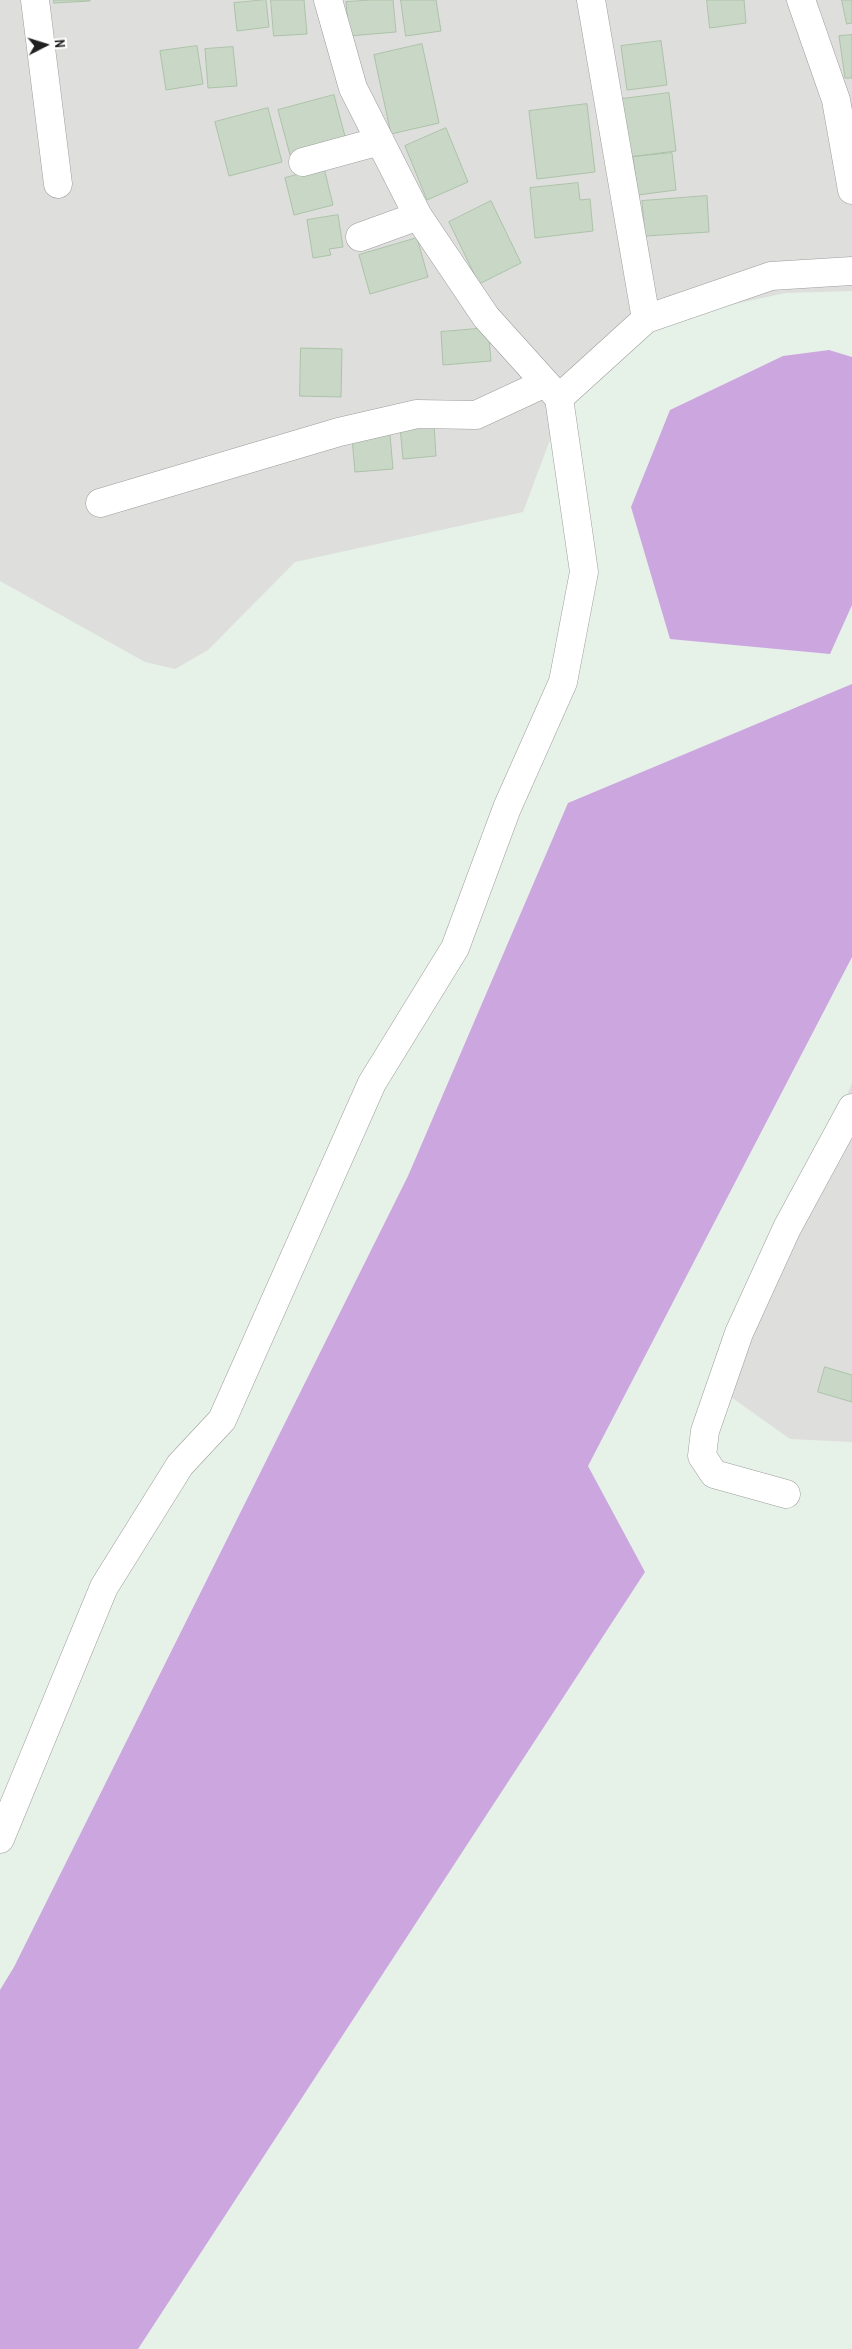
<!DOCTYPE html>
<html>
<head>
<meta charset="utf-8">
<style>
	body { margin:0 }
	#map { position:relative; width:852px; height:2349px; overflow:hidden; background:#e6f1e8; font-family:"Archivo Narrow",sans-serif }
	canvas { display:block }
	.north { position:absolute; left:20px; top:20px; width:50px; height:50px; -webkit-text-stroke:4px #fff; paint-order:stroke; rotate:85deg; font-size:14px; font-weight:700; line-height:20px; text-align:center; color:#202020 }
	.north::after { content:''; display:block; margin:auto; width:18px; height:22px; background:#202020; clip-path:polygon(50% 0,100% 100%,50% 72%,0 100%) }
</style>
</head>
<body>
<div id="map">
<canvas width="852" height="2349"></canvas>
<div class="north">N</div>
</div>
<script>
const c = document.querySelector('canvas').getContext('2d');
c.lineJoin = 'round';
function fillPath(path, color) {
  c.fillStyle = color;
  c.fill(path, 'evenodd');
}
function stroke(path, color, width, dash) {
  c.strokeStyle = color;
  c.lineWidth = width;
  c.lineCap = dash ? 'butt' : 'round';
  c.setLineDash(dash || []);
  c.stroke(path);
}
fillPath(new Path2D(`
	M0 0H852V291L785 293 675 317 588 370 566 397 523 512 295 562 208 650 175 669 145 662 0 581Z
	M852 1083V1442L790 1439 724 1392Z`), '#dededd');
fillPath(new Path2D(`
	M829 350 852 357V605L830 654 670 639 631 507 670 410 783 356Z
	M852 684V957L588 1466 645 1572 138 2349H0V1990L14 1967 408 1176 568 803Z`), '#cca6df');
const building = new Path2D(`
	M54 0H90V1L54 3Z
	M266 0 269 27 237 31 234 3Z
	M271 0H304L307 34 274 36Z
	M372 0H393L396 32 349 36 346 2Z
	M401 0H436L441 31 406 36Z
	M707 0H744L746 23 710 28Z
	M842 0H852V23L847 24Z
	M852 35V78H845L839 36Z
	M661 41 667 85 627 90 621 46Z
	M422 44 439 123 391 134 374 55Z
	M197 46 203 84 166 90 160 51Z
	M233 47 237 86 208 88 205 49Z
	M669 93 676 151 629 157 622 99Z
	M334 95 346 140 290 155 278 110Z
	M587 104 595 172 537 179 529 111Z
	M268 108 282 162 229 176 215 122Z
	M446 128 468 182 427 200 405 146Z
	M672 153 676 190 638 195 633 157Z
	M324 168 333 205 294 215 285 178Z
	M578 183 580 200 590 199 593 231 535 238 530 188Z
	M707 196 709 232 645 236 642 201Z
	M491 201 521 263 479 284 449 222Z
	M338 215 343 247 329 249 331 255 313 258 307 220Z
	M417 238 428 277 370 294 359 255Z
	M488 328 491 361 443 365 441 332Z
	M301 348 342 349 341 397 300 396Z
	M434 424 436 456 403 459 400 427Z
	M390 435 393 469 355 472 352 438Z
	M825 1367 852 1375V1402L818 1392Z`);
fillPath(building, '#c9d8c6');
stroke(building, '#acc3a8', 1);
const minor = new Path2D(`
	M35 0 58 184
	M328 0 353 88 418 216 486 317 559 398
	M591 0 646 319
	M801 0 836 100 852 190
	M303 162 380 141
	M360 237 418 216
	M100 503 339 432 417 414 476 415 545 383
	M786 1494 714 1474 702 1456 705 1431 739 1333 787 1228 852 1108
	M0 1839 104 1587 180 1465 222 1420 372 1083 455 948 507 808 563 682 584 572 559 398 646 319 771 276 852 271`);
stroke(minor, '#9d9d9d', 29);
stroke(minor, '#fff', 28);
</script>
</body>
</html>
